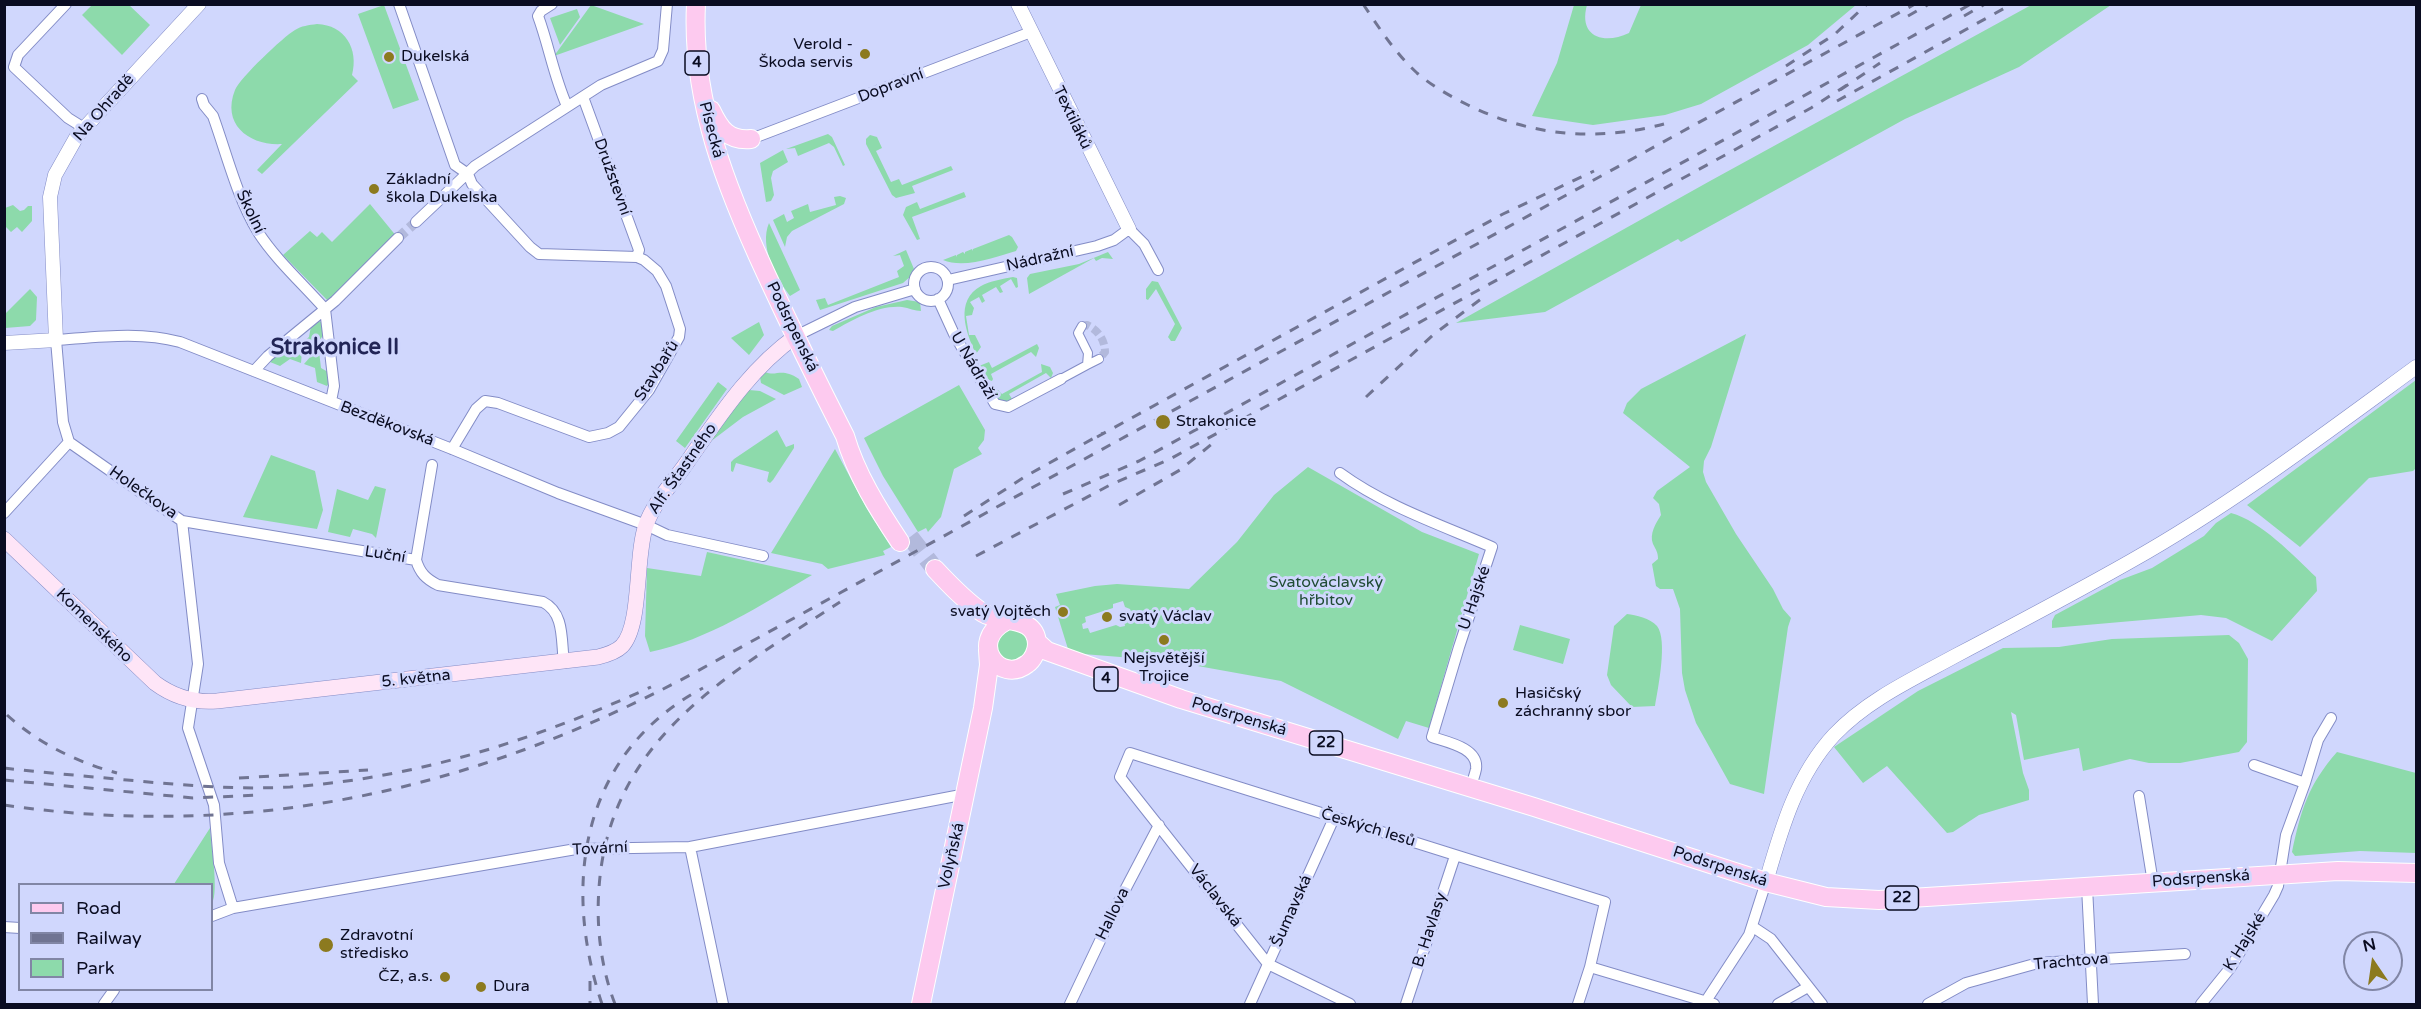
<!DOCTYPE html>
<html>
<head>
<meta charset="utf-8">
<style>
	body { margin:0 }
	#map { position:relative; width:2421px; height:1009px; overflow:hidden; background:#d0d7fd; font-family:"Varela Round",sans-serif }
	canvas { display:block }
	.frame { position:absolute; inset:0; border:6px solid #0a0c21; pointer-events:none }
	.legend { position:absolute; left:18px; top:883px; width:195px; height:108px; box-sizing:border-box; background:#d0d7fd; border:2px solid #8186a5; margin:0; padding:8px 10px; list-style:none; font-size:18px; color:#0a0c21 }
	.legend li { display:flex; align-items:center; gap:12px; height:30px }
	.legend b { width:30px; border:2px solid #8186a5 }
	.north { position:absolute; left:2343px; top:931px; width:60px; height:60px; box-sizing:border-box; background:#d0d7fd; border:2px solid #8186a5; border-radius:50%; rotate:347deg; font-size:16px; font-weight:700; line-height:24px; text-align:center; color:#0a0c21 }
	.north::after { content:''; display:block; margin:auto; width:21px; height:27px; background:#8c7a1f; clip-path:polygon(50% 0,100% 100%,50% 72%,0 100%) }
</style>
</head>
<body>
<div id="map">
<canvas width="2421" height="1009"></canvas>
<div class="frame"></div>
<ul class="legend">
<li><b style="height:8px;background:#fdcaef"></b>Road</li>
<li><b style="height:8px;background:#707492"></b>Railway</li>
<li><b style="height:16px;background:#8ddaab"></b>Park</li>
</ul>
<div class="north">N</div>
</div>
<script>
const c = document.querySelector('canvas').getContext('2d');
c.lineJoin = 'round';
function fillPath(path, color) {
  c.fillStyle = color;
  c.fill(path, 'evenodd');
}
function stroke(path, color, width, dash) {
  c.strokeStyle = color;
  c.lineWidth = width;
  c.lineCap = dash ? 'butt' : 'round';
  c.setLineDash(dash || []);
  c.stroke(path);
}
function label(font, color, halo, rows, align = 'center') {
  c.font = font + ' "Varela Round",sans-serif';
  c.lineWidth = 6;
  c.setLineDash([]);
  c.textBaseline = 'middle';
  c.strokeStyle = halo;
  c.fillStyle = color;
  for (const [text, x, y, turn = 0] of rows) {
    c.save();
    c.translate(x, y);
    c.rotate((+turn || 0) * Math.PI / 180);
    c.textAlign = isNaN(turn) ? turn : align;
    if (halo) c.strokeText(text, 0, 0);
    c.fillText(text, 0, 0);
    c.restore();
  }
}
fillPath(new Path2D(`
	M2033 4 2111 5 2019 67 1905 119 1681 242 1678 239 1545 312 1456 323 1710 181Z
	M92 5H129L150 25 122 55 82 15Z
	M384 5 419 100 393 109 358 14Z
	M591 5 644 24 554 56Z
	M1574 5H1587C1578 37 1604 45 1629 33L1641 5H1856L1808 45 1701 104 1665 115 1593 125 1532 116 1557 63Z
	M577 9 580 17 560 45 550 18Z
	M317 24C345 25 359 49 352 75L358 81 262 174 257 170 282 144C250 146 221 125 235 90 240 78 283 37 295 30 301 26 309 25 317 24Z
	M828 134 832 137 845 165 843 166 834 147 829 143 798 156 795 148 786 149Z
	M870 135 877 137 882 148 876 151 891 182 899 179 902 185 951 166 953 170 912 186 915 193 896 198 892 195 866 144V139Z
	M783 150 788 162 773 171 771 178 774 195 771 201 766 202 760 163Z
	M964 192 966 197 912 217 920 239 917 240 903 215 906 207 917 202 920 209Z
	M840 196 846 198 844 204 792 231 787 237 785 247 773 220 784 214 787 222 794 218 791 211 808 204 810 212 836 205 834 197Z
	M370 204 397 237 328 301 283 255 310 231 317 237 322 232 332 242Z
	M13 205 20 211 24 210 28 206H32V221L22 232 17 227 11 232 5 226V208Z
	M769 223 800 290 790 296C776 277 759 247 769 223Z
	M1009 235 1012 237 1018 247 1016 251C996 257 964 269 943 260L956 255 957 257V255L963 252 965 254V252L972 249 973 251V249Z
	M906 250 914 269 911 276 903 283 820 310 816 300 825 298 828 305 899 277 897 271 904 266 900 255 893 256Z
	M1108 252 1113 259 1102 258 1096 261 1094 258 1029 294 1027 278 1030 274 1079 264Z
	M1013 277 1017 278 1018 287 1016 288 1011 279 1000 286 1003 292 1000 293 996 287 982 295 985 301 982 303 979 297 970 302 974 308 972 315 966 316 969 335H975L981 347 976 354C966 333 954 301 981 286 990 281 1002 279 1013 277Z
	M1152 281 1158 282 1182 328 1175 341H1171L1168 337 1175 324 1156 289 1148 300 1146 299V289Z
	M30 289 37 297 36 320 30 326 5 328V314Z
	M907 300 920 302 921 311C915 311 909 308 902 307 878 305 853 320 833 331L829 330 832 326 876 307Z
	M317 321 322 322 325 332 318 343 321 368 328 372 329 383 327 386 317 382 315 368 304 364 311 356 308 351 302 352 301 363 290 359 280 366 270 362C273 352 279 352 289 354L309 337 311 326Z
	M759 322 764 335 749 355 731 338Z
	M1746 334 1711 447 1704 461 1703 472 1706 482 1736 534 1773 589 1783 609 1791 618 1788 627 1764 794 1730 784 1696 723 1685 690 1682 673 1680 609 1673 589H1660L1656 586 1652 564 1658 559C1658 552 1656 550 1653 544 1649 534 1656 523 1661 515L1659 504 1653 498 1657 491 1690 467 1623 413 1627 403 1641 389Z
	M1037 344 1039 348 1036 357 1031 352 991 374 993 379 992 381 986 379 979 366 989 362 992 368Z
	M1041 364 1050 367 1053 373 1051 378 1046 373 1009 394 1012 399 1008 402 998 400 994 393 996 388 1002 394 1042 372Z
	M765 372C777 377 781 367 799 379L802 387 784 395 761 383 760 377Z
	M2416 380V468L2413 471 2369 478 2300 547 2247 505Z
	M718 382 727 389 685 448 676 441Z
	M959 385 985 430 984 440 978 448 982 454 954 469 941 517 928 532 926 528 918 532 883 476 864 438Z
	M749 390 760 391 776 399 743 417 710 442 736 402Z
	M777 430 786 447 794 444V448L773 480 770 483 767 481 769 472 736 463 733 472 731 471V462L734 459Z
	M835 449 867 509 891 547 883 551 885 555 828 569 822 564 771 553Z
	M271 455 315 471 323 510 317 529 243 517Z
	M1308 467 1422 532 1479 554 1429 728 1406 721 1398 739 1281 681 1170 661 1083 654 1068 649 1055 607 1060 605 1056 594 1095 586 1117 584 1189 589 1237 542 1274 495ZM1123 601 1125 607 1130 609 1132 614 1129 619 1124 620 1125 626 1120 627 1116 625 1090 633 1088 628 1083 629 1082 624 1086 622 1085 617 1113 608V604Z
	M375 486 386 489 376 538 372 534 353 529 350 537 328 532 337 489 368 500Z
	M2231 513C2261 521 2294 556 2316 577L2317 591 2272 641 2226 618 2201 615 2052 628V621L2055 615 2120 580 2152 568 2204 536 2216 523Z
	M707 552 812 575C761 605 708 640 650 652L645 636 647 568 701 576Z
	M1627 614C1636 615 1650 618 1657 626 1668 640 1658 688 1655 706L1632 707 1611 685 1607 675 1614 626Z
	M1520 625 1570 639 1563 664 1513 650Z
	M1007 628 1023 632 1028 642 1027 652 1015 662 999 658 995 638Z
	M2229 635 2239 643 2248 659 2247 742 2239 752 2180 763H2149L2130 759 2083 771 2079 748 2024 760 2016 715 2011 712 2023 773 2029 790V800L1979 815 1953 832 1947 833 1887 766 1863 783 1834 747 1918 691 2003 648 2059 647 2112 639Z
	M2337 752 2416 773V853L2360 851 2295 856 2292 852C2301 810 2308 785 2337 752Z
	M210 828C211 844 219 892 212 903V884H174Z`), '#8ddaab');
stroke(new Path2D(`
	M1082 326 1087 325C1098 330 1105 340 1105 352L1099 359`), '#b2b9dc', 8, [8, 4]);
stroke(new Path2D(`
	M398 238 416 222`), '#b2b9dc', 10, [10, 5]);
stroke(new Path2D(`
	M910 537 935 569`), '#b2b9dc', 18, [18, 9]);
const pedestrian = new Path2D(`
	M1082 326 1078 333 1088 353 1087 365 1099 359
	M1061 379 1087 365`);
const minor = new Path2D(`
	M66 4 18 55 14 67 68 118 84 128
	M399 4 455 165 468 174
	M552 4 541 11 538 16C549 46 554 77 567 106
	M583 97 639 250 637 257
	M202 99 204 105 213 116C227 155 237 197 258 232 276 260 303 284 325 309
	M751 139 1031 32
	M416 222 475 166 601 85 658 61 663 50 667 4
	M914 284a17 17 0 1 1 34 0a17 17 0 1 1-34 0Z
	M948 280 1097 246 1114 240 1129 229 1144 244 1158 270
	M938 299 954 334 995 404 1008 407 1061 379
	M325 309 334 386 331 401
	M796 336 855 307 915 289
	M254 371 268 356 335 301 398 238
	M452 449 476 409 485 401 498 403 589 437 608 433 619 427 649 390 679 337 680 329 666 286 657 271 644 260 637 257 539 254 530 247 472 184 468 174
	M432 465 416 560C420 573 426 579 438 585L543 602C565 613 561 641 564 663
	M1340 473C1385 506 1441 525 1492 547L1459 647 1432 737C1447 742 1479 748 1476 769 1475 775 1472 781 1471 788
	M4 513 69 442
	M182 521 198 664 188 728 214 805 219 863 233 908
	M416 560 182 521 69 442 63 422 56 340C98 337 140 331 180 342L452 449 558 493 646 525 667 535 763 556
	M2305 783 2318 740 2331 718
	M2139 796 2153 883
	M690 847 723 1004
	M2087 887 2093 1004
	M212 916 233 908 576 849 690 847 966 794
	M4 927 20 928
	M1753 927 1771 939 1822 1004
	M1590 967 1714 1004
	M104 1004 114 990
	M1070 1004 1116 907 1159 825
	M1250 1004 1334 818
	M1350 1004 1268 964 1120 777 1130 753 1605 902 1590 967 1578 1004
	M1406 1004 1455 856
	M1704 1004 1749 935 1766 882
	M1778 1004 1808 987
	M1928 1004 1966 983 2038 963 2185 954
	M2201 1004 2231 967 2274 895 2278 886 2286 835 2305 783 2254 765`);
const tertiary = new Path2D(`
	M1018 4 1129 229
	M4 343 56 340 50 197 55 175 77 136 199 4
	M1766 882C1781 830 1796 776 1834 735 1867 700 1913 679 1955 656 2014 625 2073 594 2131 561 2232 504 2323 435 2416 367`);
const secondary = new Path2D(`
	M4 539 155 683C174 697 194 703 217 701L598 657C606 655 616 652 622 646 642 625 635 555 646 525 653 504 670 486 683 468 717 420 748 370 796 336`);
const primary = new Path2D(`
	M696 4C691 101 727 190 767 276 792 330 818 383 845 436 856 474 878 509 900 542
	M711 110C720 129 728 141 751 139
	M935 569C949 584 965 601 983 613 1000 624 1036 614 1037 644 1037 651 1033 660 1027 664 1000 685 967 642 1006 621
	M1037 642 1047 651 1181 699 1534 807 1766 882 1826 897 1879 900 2338 871 2416 873
	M921 1004 983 708 989 665 988 650`);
stroke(pedestrian, '#838cc6', 10);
stroke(minor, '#838cc6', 12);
stroke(tertiary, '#838cc6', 15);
stroke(secondary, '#838cc6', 16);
stroke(primary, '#fff', 20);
stroke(pedestrian, '#fff', 8);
stroke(minor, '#fff', 10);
stroke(tertiary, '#fff', 14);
stroke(secondary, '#fee5f7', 15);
stroke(primary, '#fdcaef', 18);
stroke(new Path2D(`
	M1363 4C1380 29 1395 53 1417 73 1432 86 1450 96 1468 105 1531 136 1596 142 1664 124
	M1908 16 1929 4
	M1964 16 1985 4
	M1786 66 1835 34 1867 4
	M1840 90 1880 63
	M1837 101 2012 4
	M1366 397 1433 335 1485 296
	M1097 437 1503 214 1594 171
	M1063 494 1139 461 1971 4
	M1119 505 1180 470 1218 439
	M964 516 1026 476 1103 433
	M976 556 1110 485 1170 459 1811 108 1847 85
	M7 715C38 743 76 762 117 773
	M4 768C45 773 86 776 127 780 181 785 235 790 290 787 418 778 534 740 651 687
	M239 778 368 770
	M4 780 193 798 261 795
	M4 805C250 841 475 790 692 674L1915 4
	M590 981V1004
	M602 1004C561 883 582 752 703 688
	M615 1004C601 968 596 927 599 888 609 739 728 675 840 602`), '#707492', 3, [10, 10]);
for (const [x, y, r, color] of [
	[865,54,6,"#8c7a1f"],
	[389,57,6,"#8c7a1f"],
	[374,189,6,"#8c7a1f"],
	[1163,422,8,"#8c7a1f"],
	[1063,612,6,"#8c7a1f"],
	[1107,617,6,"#8c7a1f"],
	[1164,640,6,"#8c7a1f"],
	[1503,703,6,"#8c7a1f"],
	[326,945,8,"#8c7a1f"],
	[445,977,6,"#8c7a1f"],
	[481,987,6,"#8c7a1f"]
]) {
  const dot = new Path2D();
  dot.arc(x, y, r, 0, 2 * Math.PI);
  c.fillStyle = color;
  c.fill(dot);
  stroke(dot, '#d0d7fd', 2);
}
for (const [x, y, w] of [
	[697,63,24],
	[1106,679,24],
	[1326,743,33],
	[1902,898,33]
]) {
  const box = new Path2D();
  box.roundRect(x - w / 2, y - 12, w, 24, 4.5);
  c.fillStyle = '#d0d7fd';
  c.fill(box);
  stroke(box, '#0a0c21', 1.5);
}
label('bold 15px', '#0a0c21', null, [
	["4",697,63],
	["4",1106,679],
	["22",1326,743],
	["22",1902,898]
]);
label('16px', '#0a0c21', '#d0d7fd', [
	["Verold -",853,45,"right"],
	["Škoda servis",853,63,"right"],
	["Dukelská",401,57],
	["Základní",386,180],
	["škola Dukelska",386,198],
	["Strakonice",1176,422],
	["svatý Vojtěch",1051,612,"right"],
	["svatý Václav",1119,617],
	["Nejsvětější",1164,659,"center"],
	["Trojice",1164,677,"center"],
	["Hasičský",1515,694],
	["záchranný sbor",1515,712],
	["Zdravotní",340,936],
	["středisko",340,954],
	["ČZ, a.s.",433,977,"right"],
	["Dura",493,987]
], 'left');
label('16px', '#0a0c21', '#d0d7fd', [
	["Dopravní",891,86,-21],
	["Na Ohradě",104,108,-49],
	["Textiláků",1072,118,64],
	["Písecká",711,130,75],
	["Družstevní",612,177,70],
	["Školní",250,212,64],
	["Nádražní",1040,259,-13],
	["Podsrpenská",792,327,64],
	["U Nádraží",973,366,60],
	["Stavbařů",657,371,-58],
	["Bezděkovská",387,424,21],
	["Alf. Šťastného",683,469,-55],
	["Holečkova",143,493,35],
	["Luční",385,555,9],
	["U Hajské",1475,598,-71],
	["Komenského",94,626,44],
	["5. května",416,679,-6],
	["Podsrpenská",1239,717,17],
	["Českých lesů",1368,828,17],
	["Tovární",600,849,-3],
	["Volyňská",952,856,-77],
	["Podsrpenská",1720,867,18],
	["Podsrpenská",2201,879,-4],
	["Václavská",1215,896,52],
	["Šumavská",1292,911,-66],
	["Hallova",1113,914,-64],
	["B. Havlasy",1430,930,-72],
	["K Hajské",2245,942,-58],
	["Trachtova",2071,962,-5]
]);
label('16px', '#204c34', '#d0d7fd', [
	["Svatováclavský",1326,583],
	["hřbitov",1326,601]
]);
label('bold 22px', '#222556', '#d0d7fd', [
	["Strakonice II",335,348]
]);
</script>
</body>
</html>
